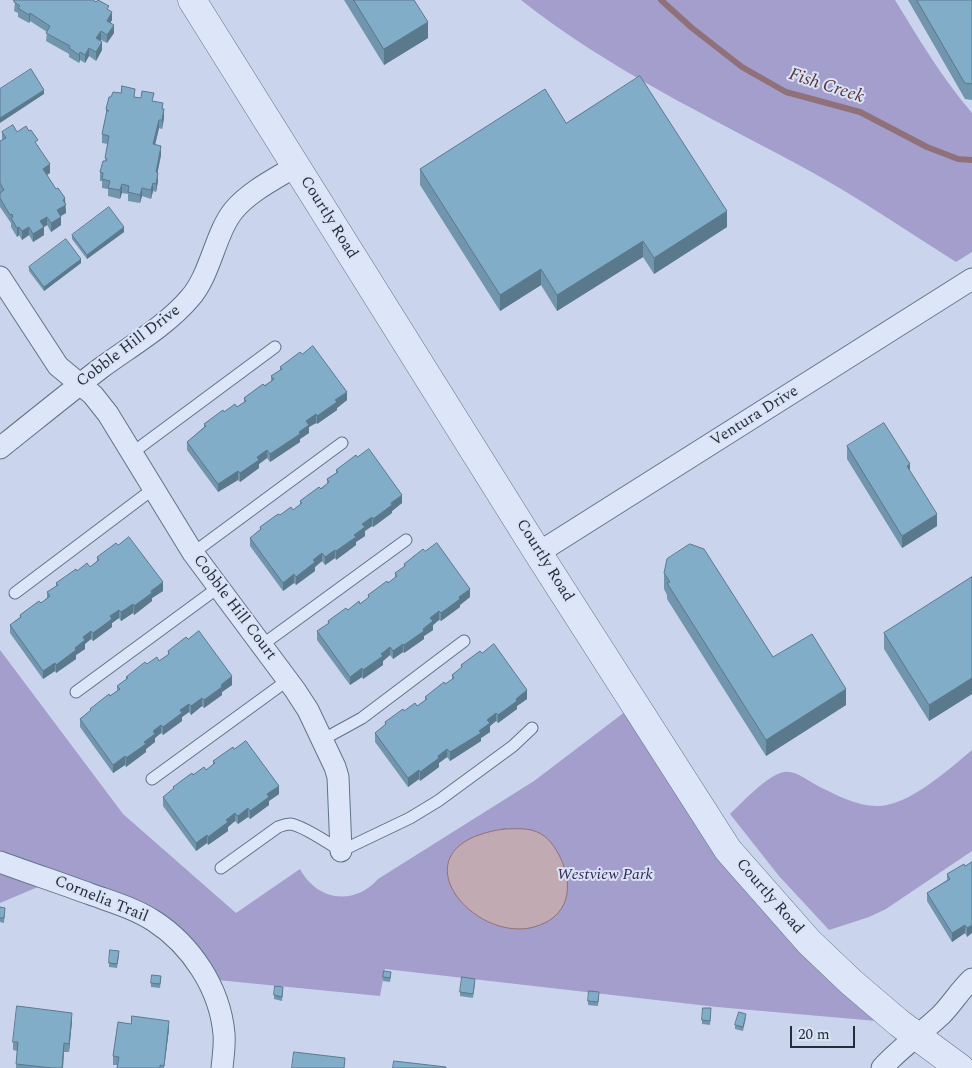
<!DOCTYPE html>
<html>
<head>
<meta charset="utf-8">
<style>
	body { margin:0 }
	#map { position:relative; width:972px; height:1068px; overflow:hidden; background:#cad5ed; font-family:Spectral,serif }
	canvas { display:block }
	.scale { position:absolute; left:790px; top:1026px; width:65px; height:22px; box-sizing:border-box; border:2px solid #222f3a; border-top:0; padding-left:6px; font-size:15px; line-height:18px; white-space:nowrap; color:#222f3a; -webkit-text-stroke:4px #dae2f5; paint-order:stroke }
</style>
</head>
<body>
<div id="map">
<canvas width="972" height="1068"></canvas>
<div class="scale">20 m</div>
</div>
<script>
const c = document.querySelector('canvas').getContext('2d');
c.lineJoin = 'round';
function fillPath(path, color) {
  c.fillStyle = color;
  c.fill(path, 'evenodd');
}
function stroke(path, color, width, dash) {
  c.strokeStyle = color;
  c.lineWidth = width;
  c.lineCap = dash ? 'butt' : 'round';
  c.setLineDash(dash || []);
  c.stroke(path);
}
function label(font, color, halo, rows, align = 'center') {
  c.font = font + ' Spectral,serif';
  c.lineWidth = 4;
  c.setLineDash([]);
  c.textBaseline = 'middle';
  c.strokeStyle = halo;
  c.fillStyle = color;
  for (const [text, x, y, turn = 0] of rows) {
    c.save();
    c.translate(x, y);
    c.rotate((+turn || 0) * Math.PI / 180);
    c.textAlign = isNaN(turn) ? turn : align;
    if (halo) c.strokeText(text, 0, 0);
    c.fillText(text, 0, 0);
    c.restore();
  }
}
fillPath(new Path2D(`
	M521 0H895C919 39 942 78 972 113V252L956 262C907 231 859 198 808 170 710 117 608 69 521 0Z
	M0 650 123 814 236 913 300 869C317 901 354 906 378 879L534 781 634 705 696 802 899 1023 717 1007 385 969 380 996 207 979 174 935 52 881 0 903Z
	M972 750V851L886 909 869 917 829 930 779 876 730 814C743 802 767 775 784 772 796 770 808 781 818 786 836 795 859 807 879 806 910 805 949 769 972 750Z`), '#a39ecb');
const water = new Path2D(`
	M504 829C516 829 530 827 541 834 550 839 556 849 560 857 574 886 570 917 534 927 471 944 391 845 504 829Z`);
fillPath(water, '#c2aab2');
stroke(water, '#907179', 1);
stroke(new Path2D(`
	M661 0 692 28 742 67 786 92 860 112 927 147 958 159 972 160`), '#907179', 6);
const service = new Path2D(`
	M132 453 275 347
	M193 553 342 443
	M15 593 153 489
	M262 645 406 540
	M76 692 219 587
	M322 740 362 718 464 641
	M152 779 288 680
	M221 868 278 827C281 826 285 824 290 824 302 825 330 844 341 851L410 818 438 801 513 746 532 728`);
const minor = new Path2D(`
	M0 277 58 366 93 395 108 414 193 553 295 690 308 710 335 767 338 777 341 851
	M0 448C34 421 67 394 101 368 131 346 166 326 190 298 211 274 215 233 234 210 250 191 275 179 296 166
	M538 553 972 279
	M0 862C30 873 60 883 90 894 112 902 134 908 154 921 191 945 220 988 224 1034 225 1045 223 1057 222 1068
	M882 1068C900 1048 922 1033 941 1015 952 1004 960 990 972 979`);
const tertiary = new Path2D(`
	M192 0 538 553 728 850 809 942 851 982 899 1023 960 1068`);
stroke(service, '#5f7389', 13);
stroke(minor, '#5f7389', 23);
stroke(tertiary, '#5f7389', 29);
stroke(service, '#dde6f8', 11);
stroke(minor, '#dde6f8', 21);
stroke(tertiary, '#dde6f8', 28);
fillPath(new Path2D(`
	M12 0H93L109 10 112 20 110 23 114 33 107 43 101 40H100L102 50 96 61 89 56 85 63 80 60 79 63 69 57V54L46 41 47 32 30 21 29 23 18 17V13L14 11 15 2Z
	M344 0H414L428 38 384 65Z
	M908 0H972V100L965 99Z
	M111 97H135L154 102 163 109 164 118 162 129 159 128 155 145 161 155 157 173 158 181 156 192 153 191 151 199 142 196 140 203 128 201V194L122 193 120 199 108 196V189L102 188V181H100V172L105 161 108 144 102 143V134L106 115V109Z
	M566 123 727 227 654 274 643 257 557 311 541 285 500 311 420 185V169Z
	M2 132H17L38 146 50 173 47 175 65 204 66 213 61 216V225L51 232 47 225 44 227V235L33 242 29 235 22 240 19 235 17 237 11 227V223L0 207V141L2 140Z
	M124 232 87 259 72 239V235Z
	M81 263 44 291 29 271V267Z
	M280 367 347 400 337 408V410L317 424 316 423 309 427V433L300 439V442L270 462 267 458 259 464V468L240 482 238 480 218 492 187 450V442L204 427V424L224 412 237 407 244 402V398L271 381V376L280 370Z
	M847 446 910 472 937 526 902 548 847 459Z
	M336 470 402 503 392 511V513L373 527 372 526 365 531V536L356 542V545L336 560 335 558 325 565 322 561 315 567V571L296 585 294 583 283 591 250 546V538L260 530V527L280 515 293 510 300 505V501L327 484V479L336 473Z
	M97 557 163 591 152 598V601L134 615 133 613 121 621 119 618 112 623V627L93 641 91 639 85 644V649L76 655V659L56 673 55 671 43 679 10 633V625L20 617V615L41 603 47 598V592L56 586V583L77 571 90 567 97 561Z
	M404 564 470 597 460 605V607L441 621 439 620 433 625V630L424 636V639L404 653 403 652 393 659 390 655 383 661V665L363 679 362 677 350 685 317 640V631L328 624V621L348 610 360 604 368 599V595L395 578V573L404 567Z
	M664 573 773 657 846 705 766 756 667 599V595L664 589Z
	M972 577V694L929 721 884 649V633Z
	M168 651 232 685 222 692V695L204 708 202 706 191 715 189 712 182 717V721L163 735 161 733 155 738V742L146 749V752L126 767 125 765 113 773 80 727V719L90 711V709L117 691V686L126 680V677L147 664 159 661 168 655Z
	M482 653 527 699 517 706V709L498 723 496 721 490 726V732L481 738V741L450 761 447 757 439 763V767L420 781 419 779 408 787 375 742V733L385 725V722L404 711 417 706 425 701V697L452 680V675L461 669V665Z
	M234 749 279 794 269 801V805L250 819 248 817 238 824 235 821 228 827V831L208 845 207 843 196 851 163 806V797L173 790V787L193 775 206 770 213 765V761Z
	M972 862 967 937 965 933 952 942 927 901V893L947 880V874L965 866Z
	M0 907 5 912 4 923 0 922Z
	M119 955 117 968 109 967V963Z
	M391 976 390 982 383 981V977Z
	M161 980 160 988 151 987V983Z
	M475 984 473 998 460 996V992Z
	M283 992 282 1001 274 999V995Z
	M599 996 598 1006 588 1005V1001Z
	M711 1013 710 1025 702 1024V1020Z
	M746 1018 743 1031 735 1029V1025Z
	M72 1021 69 1052H64L63 1068H16L17 1051 13 1050V1042Z
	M131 1024 169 1029 164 1068H117L118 1065H113V1056Z`), '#7095ad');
fillPath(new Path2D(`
	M112 12V20L107 29V21Z
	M30 13V21L29 23V15Z
	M428 22V38L384 65V49Z
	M114 25V33L107 43V35Z
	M101 31V40L96 46V38Z
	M102 42V50L96 61V52Z
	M89 48V56L85 63V55Z
	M80 52V60L79 63V55Z
	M44 90V94L0 123V118Z
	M164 109V118L162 129V120Z
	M159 120V128L153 153V144Z
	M161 146V155L156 181V172Z
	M50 164V173L43 177V169Z
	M158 173V181L156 192V184Z
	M153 183V191L151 199V190Z
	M122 184V193L120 199V190Z
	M142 188V196L140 203V195Z
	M65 198 66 213 57 218V210L63 200Z
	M727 211V227L654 274V258Z
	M47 217V225L44 227V235L33 242V234L40 221Z
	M61 217V225L51 232V223Z
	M19 227V235L17 237V228Z
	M29 227V235L22 240V231Z
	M124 227V232L87 259V255Z
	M643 241V257L557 311V295Z
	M81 259V263L44 291V287Z
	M541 269V285L500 311V295Z
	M347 392V400L337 408V410L317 424V416L335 400Z
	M316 414V423L309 427V433L300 439V442L270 462V454L299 432 306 421Z
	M267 450V458L259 464V468L240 482V473L257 457Z
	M910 464V476L907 466Z
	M238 471V480L218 492V484Z
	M402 495V503L392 511V513L373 527V519L391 503Z
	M937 514V526L902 548V536Z
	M372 517V526L365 531V536L356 542V545L336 560V551L354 535 362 524Z
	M335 550V558L325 565V557Z
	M322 553V561L315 567V571L296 585V577L313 560Z
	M294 574V583L283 591V583Z
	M163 582V591L152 598V601L134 615V606L151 591Z
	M470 589V597L460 605V607L441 621V613L459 597Z
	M133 604V613L121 621V612Z
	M119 610V618L112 623V627L93 641V633L110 616Z
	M439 611V620L433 625V630L424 636V639L404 653V645L423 629 430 618Z
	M91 631V639L85 644V649L76 655V659L56 673V665L75 648 83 637Z
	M403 644V652L393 659V651Z
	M390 647V655L383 661V665L363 679V670L381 654Z
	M55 663V671L43 679V671Z
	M362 668V677L350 685V677Z
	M232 676V685L222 692V695L204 708V700L221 685Z
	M972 678V694L929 721V705Z
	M846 689V705L766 756V740Z
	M527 690V699L517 706V709L498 723V715L516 699Z
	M202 698V706L191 715V706Z
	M189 704V712L182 717V721L163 735V727L180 710Z
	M496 713V721L490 726V732L481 738V741L450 761V752L479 731 487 720Z
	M161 725V733L155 738V742L146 749V752L126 767V758L144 742 153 731Z
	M447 749V757L439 763V767L420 781V772L438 756Z
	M125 756V765L113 773V765Z
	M419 770V779L408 787V778Z
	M279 786V794L269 801V805L250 819V811L267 794Z
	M248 808V817L238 824V816Z
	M235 813V821L228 827V831L208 845V837L226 820Z
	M207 835V843L196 851V843Z
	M965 925V933L952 942V933Z
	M972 925V933L967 937V928Z
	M72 1013V1021L69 1052V1044Z
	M169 1021V1029L164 1068Z
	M64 1043 63 1068H62Z`), '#5b798d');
const building = new Path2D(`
	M16 0H93L96 2 98 0 109 6 107 9 112 12 107 21 114 25 107 35 101 31 96 38 102 42 96 52 89 48 85 55 80 52 79 55 69 48 70 46 46 33 50 26 30 13 29 15 18 8 20 6 14 2Z
	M354 0H414L428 22 384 49Z
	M917 0H972V84L965 83Z
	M31 69 44 90 0 118V89Z
	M640 76 727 211 654 258 643 241 557 295 541 269 500 295 420 169 545 89 566 123Z
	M122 86 135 89 134 97 141 98 142 91 154 93 152 101 163 103 162 109H164L162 120H159L153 144 161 146 156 172 158 173 156 184 153 183 151 190 142 188 140 195 128 192 129 186 122 184 120 190 108 188 110 181 102 179 103 173 100 172 103 161H106L107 159 105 158 109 136 102 134 107 110 109 111 106 109 109 97H111L113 92 121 93Z
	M13 125 17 132 26 126 29 131 31 130 38 140 35 142 50 164 43 169 56 189 58 188 65 198 63 200 66 205 57 210 61 217 51 223 47 217 40 221 44 227 33 234 29 227 22 231 19 227 17 228 11 218 13 217 12 214 10 215 0 198V193L4 190 0 183V141L6 138 2 132Z
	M109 207 124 227 87 255 72 235Z
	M66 239 81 259 44 287 29 267Z
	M313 346 347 392 335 400 337 402 317 416 316 414 306 421 309 425 299 432 300 434 270 454 267 450 257 457 259 460 240 473 238 471 218 484 187 442 206 426 204 424 223 410 224 412 235 404 237 407 246 401 244 398 263 384 265 386 274 379 271 376 282 369 280 367 300 352 302 354Z
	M884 423 910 464 907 466 937 514 902 536 847 446Z
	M369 449 402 495 391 503 392 505 373 519 372 517 362 524 365 527 354 535 356 537 336 551 335 550 325 557 322 553 313 560 315 562 296 577 294 574 283 583 250 538 261 529 260 527 278 514 280 515 291 507 293 510 302 503 300 501 319 487 321 489 329 482 327 479 338 472 336 470 356 455 357 457Z
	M129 537 163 582 151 591 152 593 134 606 133 604 121 612 119 610 110 616 112 619 93 633 91 631 83 637 85 640 75 648 76 650 56 665 55 663 43 671 10 625 21 617 20 615 39 601 41 603 50 596 47 592 58 585 56 583 76 569 77 571 87 563 90 567 99 560 97 557 116 543 118 545Z
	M437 543 470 589 459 597 460 599 441 613 439 611 430 618 433 621 423 629 424 631 404 645 403 644 393 651 390 647 381 654 383 656 363 670 362 668 350 677 317 631 329 623 328 621 346 608 348 610 359 601 360 604 369 597 368 595 387 581 388 583 397 576 395 573 405 566 404 564 423 549 425 551Z
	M690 544 704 549 773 657 812 634 846 689 766 740 667 583 670 582 664 573 667 559Z
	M972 577V678L929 705 884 633Z
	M199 631 232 676 221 685 222 687 204 700 202 698 191 706 189 704 180 710 182 713 163 727 161 725 153 731 155 734 144 742 146 744 126 758 125 756 113 765 80 719 91 710 90 709 109 694 110 696 120 689 117 686 128 678 126 677 145 662 147 664 157 657 159 661 169 654 168 651 186 637 188 639Z
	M494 644 527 690 516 699 517 701 498 715 496 713 487 720 490 723 479 731 481 733 450 752 447 749 438 756 439 758 420 772 419 770 408 778 375 733 386 724 385 722 403 709 404 711 415 703 417 706 427 699 425 697 444 682 445 684 454 678 452 675 462 667 461 665 480 651 482 653Z
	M246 741 279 786 267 794 269 797 250 811 248 808 238 816 235 813 226 820 228 822 208 837 207 835 196 843 163 797 174 788 173 787 192 773 193 775 204 767 206 770 215 763 213 761 233 747 234 749Z
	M972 862V925L967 928 965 925 952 933 927 893 950 879 947 874 964 864 965 866Z
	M0 907 5 908 4 918H0Z
	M110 950 119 951 117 964 109 963Z
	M384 971 391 972 390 978 383 977Z
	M152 975 161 976 160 984 151 983Z
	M462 977 475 979 473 994 460 992Z
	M275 986 283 987 282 997 274 995Z
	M589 991 599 992 598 1002 588 1001Z
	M17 1006 72 1013 69 1044 64 1043 62 1068H52L16 1064 18 1042H13Z
	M703 1008H711L710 1021 702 1020Z
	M739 1012 746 1014 743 1027 735 1025Z
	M132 1016 169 1021 164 1066 160 1065V1068H117L119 1057 113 1056 118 1022 131 1024Z
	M294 1052 345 1058 344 1068H292Z
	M394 1061 446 1067V1068H393Z`);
fillPath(building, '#82adc9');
stroke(building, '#5b798d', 1);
label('16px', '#222f3a', '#dae2f5', [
	["Courtly Road",328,218,58],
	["Cobble Hill Drive",129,347,-37],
	["Ventura Drive",755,417,-32],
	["Courtly Road",544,561,58],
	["Cobble Hill Court",234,608,53],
	["Courtly Road",769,897,49],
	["Cornelia Trail",101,900,22]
]);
label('italic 16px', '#342a56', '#dae2f5', [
	["Westview Park",605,876]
]);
label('italic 18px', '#593235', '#dae2f5', [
	["Fish Creek",826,87,18]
]);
</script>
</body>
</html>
